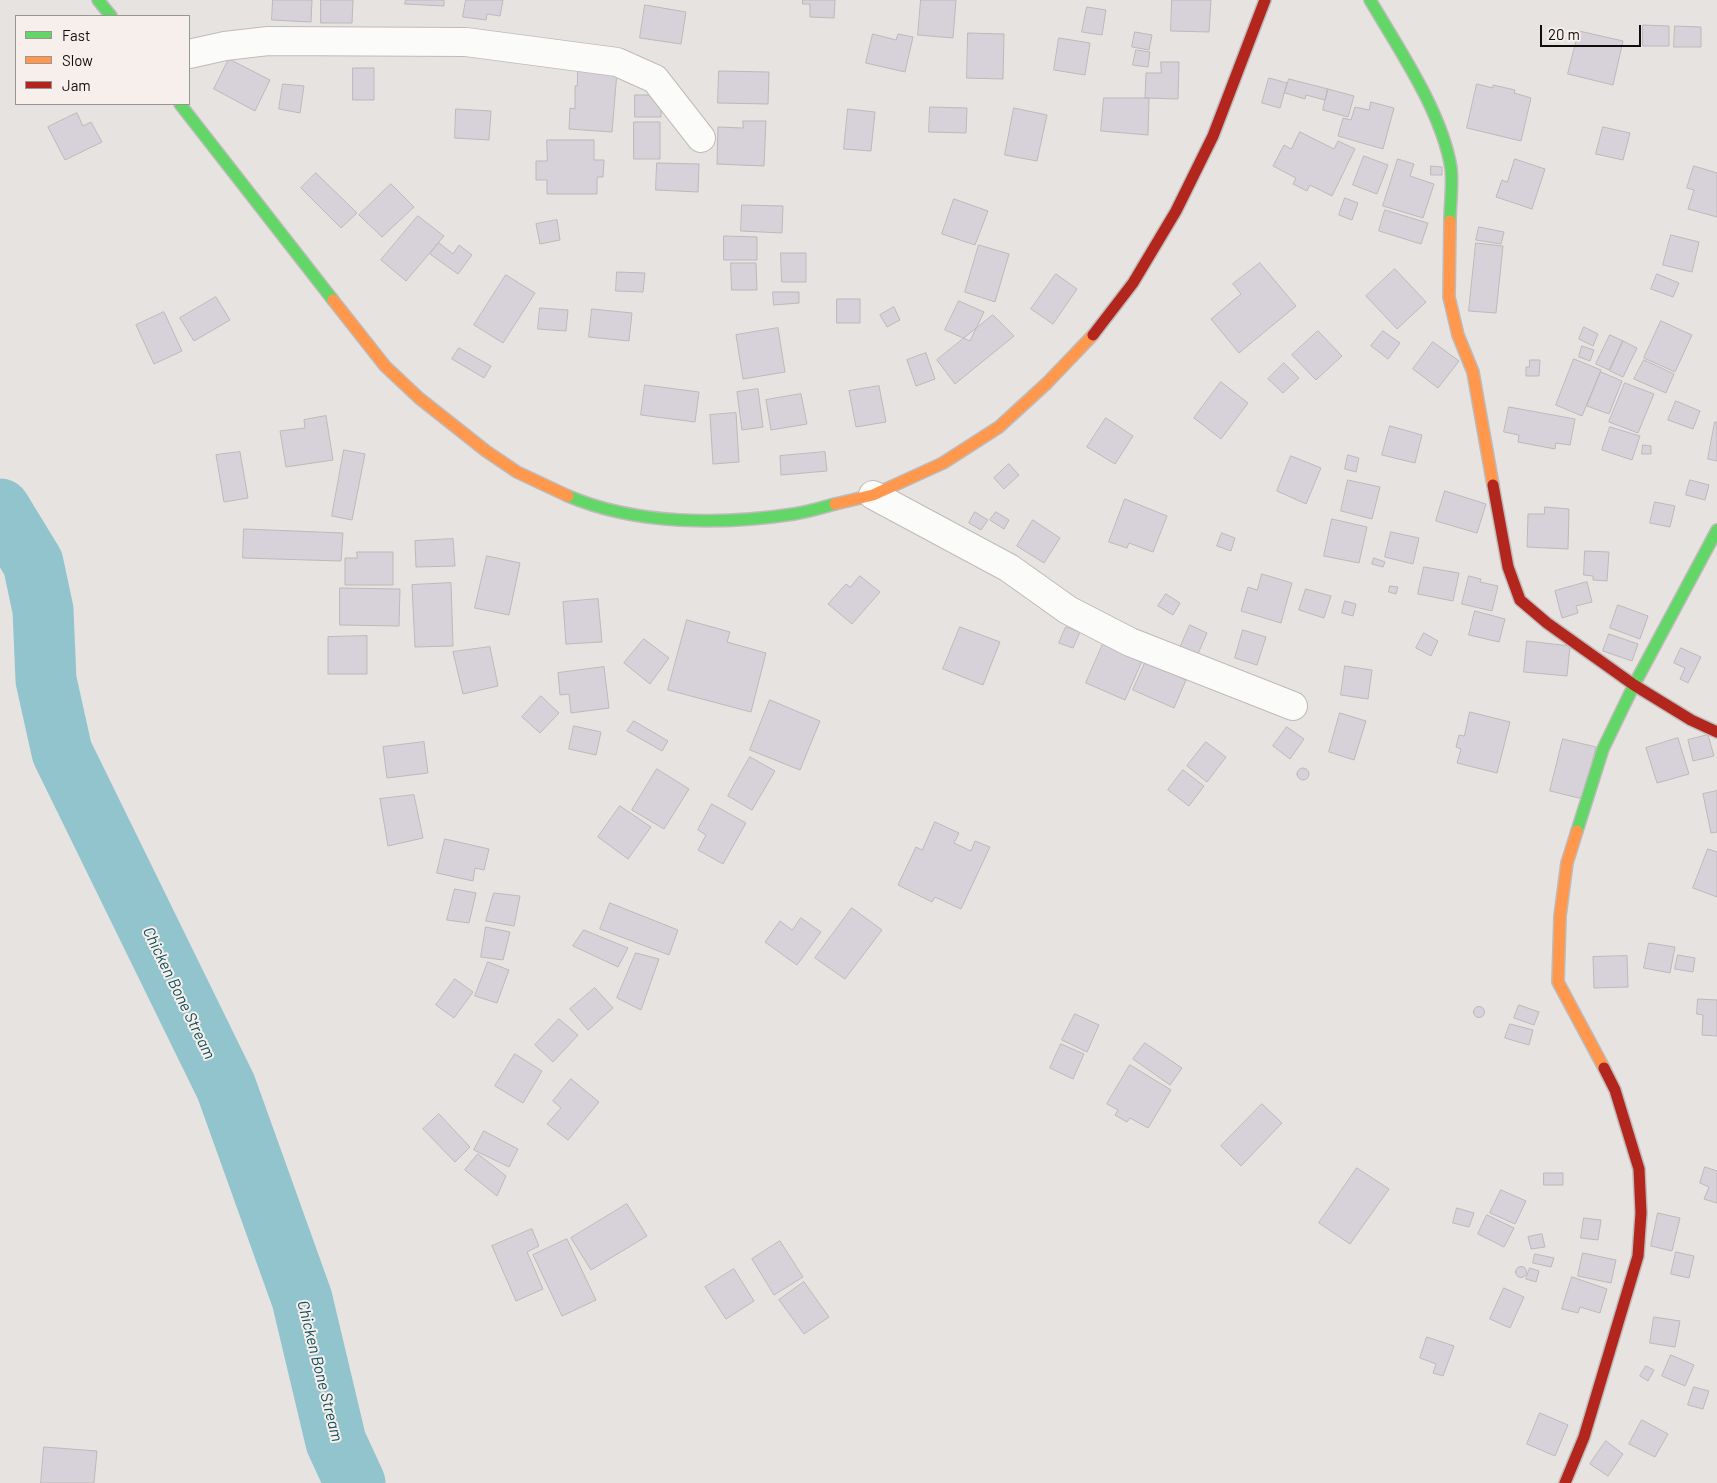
<!DOCTYPE html>
<html>
<head>
<meta charset="utf-8">
<style>
	body { margin:0 }
	#map { position:relative; width:1717px; height:1483px; overflow:hidden; background:#e6e3e1; font-family:Barlow,sans-serif }
	canvas { display:block }
	.legend { position:absolute; left:15px; top:15px; width:175px; height:90px; box-sizing:border-box; background:#f6efec; border:1px solid #9a9592; margin:0; padding:6px 9px; list-style:none; font-size:15px; color:#100e0c }
	.legend li { display:flex; align-items:center; gap:10px; height:25px }
	.legend b { width:25px; border:1px solid #9a9592 }
	.scale { position:absolute; left:1540px; top:25px; width:101px; height:22px; box-sizing:border-box; border:2px solid #100e0c; border-top:0; padding-left:6px; font-size:15px; line-height:18px; white-space:nowrap; color:#100e0c; -webkit-text-stroke:4px #f6efec; paint-order:stroke }
</style>
</head>
<body>
<div id="map">
<canvas width="1717" height="1483"></canvas>
<ul class="legend">
<li><b style="height:6px;background:#63d668"></b>Fast</li>
<li><b style="height:6px;background:#ff974d"></b>Slow</li>
<li><b style="height:6px;background:#b3261e"></b>Jam</li>
</ul>
<div class="scale">20 m</div>
</div>
<script>
const c = document.querySelector('canvas').getContext('2d');
c.lineJoin = 'round';
function stroke(path, color, width, dash) {
  c.strokeStyle = color;
  c.lineWidth = width;
  c.lineCap = dash ? 'butt' : 'round';
  c.setLineDash(dash || []);
  c.stroke(path);
}
function fillPath(path, color) {
  c.fillStyle = color;
  c.fill(path, 'evenodd');
}
function label(font, color, halo, rows, align = 'center') {
  c.font = font + ' Barlow,sans-serif';
  c.lineWidth = 4;
  c.setLineDash([]);
  c.textBaseline = 'middle';
  c.strokeStyle = halo;
  c.fillStyle = color;
  for (const [text, x, y, turn = 0] of rows) {
    c.save();
    c.translate(x, y);
    c.rotate((+turn || 0) * Math.PI / 180);
    c.textAlign = isNaN(turn) ? turn : align;
    if (halo) c.strokeText(text, 0, 0);
    c.fillText(text, 0, 0);
    c.restore();
  }
}
stroke(new Path2D(`
	M0 509 33 563 43 610 46 680 62 752 226 1087 302 1299 336 1442 355 1483`), '#92c4ce', 61);
const building = new Path2D(`
	M273 0H312L311 22 272 20Z
	M321 0H353L352 23H321Z
	M406 0H444V6L405 4Z
	M466 0H503L500 16 487 14 486 20 463 17Z
	M803 0H835L834 18 810 17V4H803Z
	M921 0H956L953 38 918 35Z
	M1172 0H1211L1209 32 1171 31Z
	M645 5 686 12 681 44 640 38Z
	M1087 7 1106 10 1102 35 1082 32Z
	M1643 25 1669 26V46H1643Z
	M1675 26 1701 27V47H1674Z
	M1579 31 1623 41 1613 85 1568 74Z
	M1135 32 1152 35 1149 50 1132 47Z
	M968 33 1004 34 1003 79 967 78Z
	M873 34 896 40 898 34 913 37 905 72 866 63Z
	M1059 38 1090 43 1085 75 1054 70Z
	M1136 50 1150 52 1148 67 1133 65Z
	M229 59 270 80 255 111 214 89Z
	M1161 62H1179L1178 99 1145 98 1146 73H1161Z
	M353 68H374V100H353Z
	M578 69 617 72 612 132 569 129 570 108 575 109V86H577Z
	M719 71 769 72 768 104 718 103Z
	M1269 78 1287 83 1280 108 1262 103Z
	M1289 79 1328 89 1325 100 1306 95 1305 99 1285 93Z
	M283 84 304 86 300 113 279 109Z
	M1477 84 1493 88V85L1515 90 1514 93 1531 98 1521 141 1467 128Z
	M1328 89 1354 96 1348 117 1323 110Z
	M635 95H661V117H635Z
	M1104 98H1149L1148 135 1101 131Z
	M1371 102 1394 108 1383 149 1338 136 1343 118 1351 120 1355 107 1369 110Z
	M930 107 967 108 966 133 929 132Z
	M1014 108 1047 115 1037 161 1005 155Z
	M456 109 491 111 489 140 455 138Z
	M848 109 875 112 871 151 844 149Z
	M77 113 83 126 91 122 102 142 65 160 48 127Z
	M743 121H766L764 166 717 164 718 127 743 128Z
	M634 122H660V159H634Z
	M1603 127 1630 133 1623 160 1596 154Z
	M1300 132 1334 149 1338 141 1355 149 1332 196 1310 185 1307 191 1293 184 1296 178 1273 166 1284 145 1291 149Z
	M547 140H594V160H604L603 177H597V194H547V180H536V161H547Z
	M1364 156 1388 165 1377 194 1353 185Z
	M1398 159 1414 164 1410 176 1434 184 1423 218 1383 206Z
	M1515 159 1545 169 1532 209 1496 197 1502 180 1507 182Z
	M657 163 699 164 698 192 656 190Z
	M1431 166 1442 167V175H1431Z
	M1694 166 1717 173V217L1688 209 1694 190 1687 188Z
	M316 173 357 213 341 228 301 188Z
	M391 184 414 207 382 237 359 215Z
	M1345 198 1358 203 1352 220 1339 215Z
	M954 199 988 211 975 245 942 234Z
	M742 205 783 206 782 233 741 231Z
	M1385 210 1428 223 1421 244 1379 231Z
	M418 216 444 236 406 281 381 260Z
	M557 220 560 240 540 244 536 224Z
	M1479 227 1504 232 1501 244 1476 240Z
	M1671 235 1699 242 1692 272 1663 265Z
	M724 236 757 237V260H724Z
	M439 243 453 254 459 245 472 255 458 274 430 254Z
	M1476 243 1503 246 1496 313 1469 311Z
	M979 245 1009 254 995 302 965 292Z
	M781 253H806V282H782Z
	M731 263H756L757 290H732Z
	M1260 263 1296 306 1239 353 1211 319 1241 294 1233 284Z
	M1395 269 1426 302 1397 329 1366 296Z
	M617 272 645 273 643 292 616 291Z
	M1056 274 1077 289 1053 324 1031 309Z
	M1657 274 1679 283 1673 297 1651 289Z
	M506 275 535 293 503 343 474 325Z
	M773 292H799V303L774 305Z
	M216 297 230 320 194 341 180 318Z
	M837 299H860V323H837Z
	M959 301 984 312 970 341 945 330Z
	M894 307 900 320 887 327 880 315Z
	M540 308 568 310 566 331 538 329Z
	M592 309 632 313 629 341 589 337Z
	M164 312 182 351 154 364 136 325Z
	M993 315 1014 336 955 384 937 360Z
	M1661 321 1692 335 1675 372 1644 358Z
	M1584 327 1598 334 1593 346 1579 339Z
	M778 328 785 372 743 379 736 335Z
	M1318 331 1342 356 1316 380 1292 355Z
	M1383 331 1400 343 1388 359 1371 346Z
	M1610 335 1623 341 1609 370 1596 364Z
	M1623 341 1637 348 1623 377 1610 371Z
	M1433 342 1459 361 1438 388 1413 369Z
	M1582 346 1594 350 1590 361 1579 357Z
	M459 348 491 366 484 378 452 359Z
	M926 353 935 379 916 386 907 360Z
	M1574 359 1601 370 1582 416 1556 405Z
	M1530 360H1540L1539 376H1526V367H1529Z
	M1644 360 1674 374 1666 393 1634 379Z
	M1284 363 1299 378 1283 393 1268 379Z
	M1601 372 1622 381 1609 414 1587 406Z
	M1221 382 1248 403 1221 439 1194 418Z
	M1625 383 1654 394 1638 433 1609 422Z
	M645 385 699 392 695 422 641 415Z
	M879 386 886 422 856 427 849 391Z
	M758 389 763 427 742 430 737 392Z
	M801 394 807 424 771 430 766 400Z
	M1676 401 1700 411 1693 429 1668 420Z
	M1509 407 1575 419 1570 445 1556 443 1555 449 1518 442 1519 435 1504 432Z
	M736 413 739 462 713 464 710 415Z
	M326 416 333 460 286 467 280 431 305 428 304 420Z
	M1106 418 1133 436 1115 464 1087 447Z
	M1715 422H1717V461L1708 459Z
	M1390 426 1422 435 1415 463 1382 455Z
	M1610 427 1640 436 1632 460 1602 450Z
	M1643 445 1651 446V454H1642Z
	M344 450 365 454 352 520 332 516Z
	M240 452 248 498 224 502 216 455Z
	M825 452 827 471 781 475 780 456Z
	M1348 455 1359 458 1356 472 1345 469Z
	M1291 456 1321 468 1306 504 1277 491Z
	M1009 464 1019 475 1004 489 994 478Z
	M1348 480 1380 487 1372 519 1341 511Z
	M1690 480 1709 485 1705 500 1686 495Z
	M1445 491 1486 504 1477 533 1436 521Z
	M1125 499 1167 516 1153 552 1129 543 1127 548 1109 542Z
	M1655 502 1675 506 1670 527 1650 523Z
	M1545 507 1569 509 1568 549 1527 547 1528 514H1544Z
	M975 512 988 520 981 530 969 523Z
	M996 512 1009 520 1004 529 990 520Z
	M1332 519 1367 527 1359 563 1324 556Z
	M1033 520 1060 538 1044 563 1017 546Z
	M244 529 343 533 341 561 243 558Z
	M1391 532 1419 538 1413 564 1385 557Z
	M1222 533 1235 538 1231 551 1217 546Z
	M453 539 455 566 416 567 415 541Z
	M1585 551 1609 552 1607 581 1593 580V576L1584 575Z
	M357 552H393V585H345V558H357Z
	M487 556 520 563 509 615 475 608Z
	M1374 558 1385 562 1383 567 1372 564Z
	M1424 567 1459 573 1453 601 1418 594Z
	M1262 574 1292 583 1281 623 1241 611 1248 587 1257 590Z
	M860 576 880 592 852 624 828 604 846 584 850 587Z
	M1469 576 1481 579 1480 582 1498 586 1492 611 1462 604Z
	M1587 582 1592 602 1576 606 1578 613 1562 618 1555 591Z
	M451 583 453 646 415 647 412 585Z
	M1390 586 1398 587 1396 594 1389 592Z
	M340 588 400 589 399 626 340 625Z
	M1306 589 1331 596 1324 618 1299 610Z
	M1166 594 1180 603 1173 615 1158 606Z
	M598 599 602 642 566 644 563 602Z
	M1345 601 1356 604 1353 616 1342 613Z
	M1618 605 1648 616 1640 639 1610 628Z
	M1475 611 1505 619 1499 642 1469 635Z
	M687 620 730 632 727 642 766 653 751 712 668 690Z
	M1190 625 1207 633 1197 656 1180 648Z
	M960 627 1000 642 983 685 943 669Z
	M1066 627 1080 632 1073 648 1059 643Z
	M1243 630 1266 637 1257 665 1235 658Z
	M1424 633 1438 641 1431 656 1416 648Z
	M1609 634 1638 644 1632 661 1603 651Z
	M367 636V674H328V637Z
	M644 639 669 658 650 684 624 663Z
	M1527 641 1570 646 1567 676 1524 672Z
	M1103 644 1142 661 1125 700 1086 683Z
	M490 647 498 686 463 694 453 652Z
	M1681 648 1701 657 1688 683 1680 679 1685 668 1674 663Z
	M1146 661 1186 680 1174 708 1133 690Z
	M1345 666 1372 670 1368 699 1341 695Z
	M604 667 609 708 571 713 569 694 560 695 558 673Z
	M541 696 559 713 540 733 522 717Z
	M770 700 820 721 800 770 750 750Z
	M1470 712 1510 722 1497 773 1457 763 1461 749 1456 747 1459 735 1464 736Z
	M1340 713 1366 721 1354 760 1329 752Z
	M634 721 668 741 662 751 627 731Z
	M574 726 601 732 596 755 569 749Z
	M1287 727 1304 739 1290 759 1273 746Z
	M1708 735 1714 756 1693 761 1688 740Z
	M1678 738 1689 774 1657 783 1646 748Z
	M1563 739 1596 747 1583 799 1550 791Z
	M424 742 428 773 387 778 383 747Z
	M1206 742 1226 757 1207 782 1187 766Z
	M750 757 775 771 752 810 728 796Z
	M1297 774a6 6 0 1 1 12 0a6 6 0 1 1-12 0Z
	M657 769 689 789 664 829 632 810Z
	M1183 770 1204 786 1189 806 1168 790Z
	M1717 791V832L1711 833 1703 794Z
	M414 795 423 838 388 846 380 799Z
	M712 804 746 823 723 864 698 850 706 835 698 830Z
	M620 806 651 827 628 859 598 837Z
	M935 822 959 833 954 843 971 851 975 841 990 847 961 909 935 897 932 902 898 885 916 847 922 850Z
	M445 839 489 849 484 870 475 868 473 881 437 873Z
	M1708 849 1717 852V897L1693 888Z
	M455 889 476 893 469 923 447 920Z
	M494 893 520 896 514 926 486 921Z
	M610 903 678 930 669 955 600 929Z
	M852 908 882 930 845 979 815 958Z
	M801 918 821 932 797 965 765 942 780 921 792 930Z
	M486 927 510 932 503 960 481 957Z
	M584 930 628 948 618 967 573 946Z
	M1649 943 1675 947 1670 973 1644 968Z
	M636 953 659 959 641 1010 617 998Z
	M1678 955 1695 958 1693 972 1675 969Z
	M1627 956 1628 987 1594 988 1593 957Z
	M488 962 509 970 497 1003 475 996Z
	M455 979 473 992 454 1018 436 1005Z
	M595 988 613 1008 588 1030 570 1009Z
	M1698 999 1717 1000V1036L1702 1035 1703 1015 1697 1014Z
	M1519 1005 1539 1012 1534 1025 1514 1018Z
	M1473.5 1012a5.5 5.5 0 1 1 11 0a5.5 5.5 0 1 1-11 0Z
	M1075 1014 1099 1025 1087 1052 1062 1040Z
	M559 1019 578 1035 553 1062 535 1045Z
	M1510 1024 1533 1030 1529 1045 1505 1038Z
	M1145 1043 1182 1068 1170 1085 1133 1059Z
	M1061 1044 1084 1054 1073 1079 1050 1068Z
	M515 1054 542 1071 523 1103 495 1086Z
	M1130 1065 1171 1090 1148 1128 1130 1118 1127 1122 1115 1115 1118 1110 1107 1104Z
	M571 1079 599 1102 568 1140 547 1124 561 1108 553 1101Z
	M1262 1104 1282 1123 1241 1166 1221 1146Z
	M439 1114 470 1147 455 1162 423 1129Z
	M484 1131 518 1149 509 1167 474 1150Z
	M478 1154 506 1176 497 1196 465 1170Z
	M1705 1167 1717 1171V1203L1704 1199 1709 1187 1700 1183Z
	M1357 1168 1389 1189 1350 1244 1319 1223Z
	M1544 1173H1563V1185H1544Z
	M1501 1190 1526 1201 1515 1224 1490 1213Z
	M627 1204 647 1236 591 1270 571 1238Z
	M1457 1208 1474 1213 1469 1227 1453 1223Z
	M1658 1213 1680 1218 1672 1251 1651 1246Z
	M1487 1215 1514 1228 1504 1247 1478 1234Z
	M1584 1218 1601 1220 1598 1240 1581 1238Z
	M532 1229 539 1246 527 1252 543 1289 516 1301 492 1246Z
	M1542 1234 1545 1247 1531 1249 1528 1237Z
	M567 1239 596 1300 562 1316 533 1255Z
	M780 1241 803 1277 774 1295 752 1259Z
	M1676 1252 1694 1256 1689 1278 1671 1274Z
	M1583 1253 1616 1260 1611 1283 1578 1276Z
	M1535 1254 1554 1258 1551 1267 1533 1263Z
	M1515.5 1272a5.5 5.5 0 1 1 11 0a5.5 5.5 0 1 1-11 0Z
	M1530 1268 1539 1271 1536 1282 1526 1279Z
	M734 1269 754 1301 726 1319 705 1287Z
	M1572 1277 1607 1289 1600 1313 1580 1307 1578 1313 1562 1309Z
	M804 1282 829 1317 804 1334 779 1300Z
	M1504 1288 1524 1297 1510 1328 1490 1319Z
	M1654 1317 1680 1321 1675 1347 1650 1343Z
	M1427 1337 1454 1346 1443 1376 1433 1373 1436 1364 1420 1358Z
	M1671 1355 1694 1365 1685 1386 1662 1376Z
	M1646 1366 1654 1370 1648 1381 1640 1376Z
	M1694 1387 1709 1391 1703 1409 1688 1405Z
	M1540 1413 1568 1425 1555 1456 1527 1444Z
	M1642 1420 1668 1434 1655 1457 1629 1444Z
	M1606 1441 1623 1454 1608 1476 1590 1464Z
	M44 1447 97 1451 94 1483H41Z`);
fillPath(building, '#d7d1da');
stroke(building, '#bbb9b9', 1);
const street = new Path2D(`
	M189 54 225 46 268 41 466 42 617 62 655 79 701 138
	M873 495 1009 568 1068 610 1130 642 1293 706`);
const fast = new Path2D(`
	M98 0 111 16
	M1370 0C1399 49 1442 112 1451 168 1453 185 1450 204 1450 221
	M180 104 333 300
	M568 496C636 525 721 525 794 514 808 512 821 508 835 504
	M1577 831 1603 749 1634 685 1717 530`);
const slow = new Path2D(`
	M1450 221 1449 297 1458 335 1473 372 1493 485
	M333 300 385 366 419 398 486 451 517 472 568 496
	M835 504 873 495 943 463 999 427 1047 383 1093 335
	M1577 831 1567 863 1560 916 1558 982 1604 1068`);
const jam = new Path2D(`
	M1093 335 1133 283 1176 211 1213 136 1265 0
	M1493 485 1508 567 1520 600 1547 623 1634 685 1691 720 1717 732
	M1565 1483 1584 1437 1638 1256 1641 1213 1639 1169 1615 1090 1604 1068`);
stroke(street, '#bebbba', 30);
stroke(fast, '#bebbba', 14);
stroke(slow, '#bebbba', 14);
stroke(jam, '#bebbba', 14);
stroke(street, '#fbfbfa', 28);
stroke(fast, '#63d668', 11);
stroke(slow, '#ff974d', 11);
stroke(jam, '#b3261e', 11);
label('italic 16px', '#0f4f5b', '#f6efec', [
	["Chicken Bone Stream",179,993,64],
	["Chicken Bone Stream",320,1371,76]
]);
</script>
</body>
</html>
